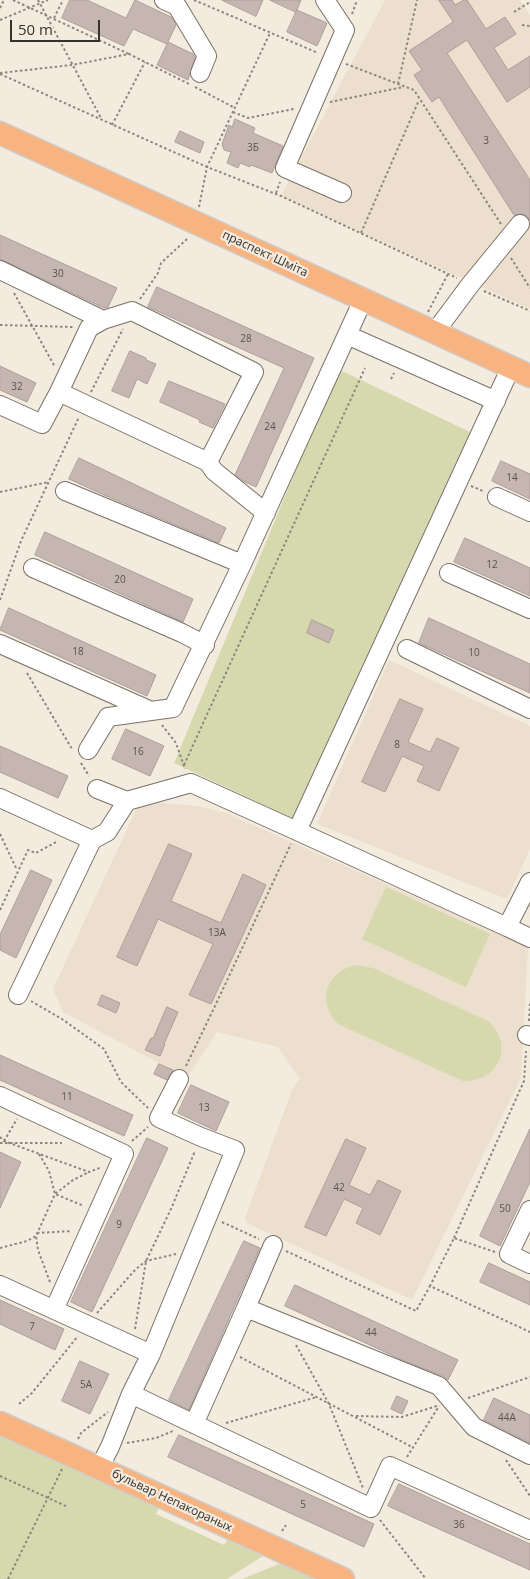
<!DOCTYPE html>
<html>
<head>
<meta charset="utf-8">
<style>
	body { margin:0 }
	#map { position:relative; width:530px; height:1579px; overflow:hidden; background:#f4ebdf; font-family:"Open Sans",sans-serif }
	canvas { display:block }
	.scale { position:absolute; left:10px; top:20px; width:90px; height:22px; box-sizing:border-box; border:2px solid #35322d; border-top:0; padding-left:6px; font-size:15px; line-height:18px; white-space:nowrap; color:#35322d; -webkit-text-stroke:4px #f4ebdf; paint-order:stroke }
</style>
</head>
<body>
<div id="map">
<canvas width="530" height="1579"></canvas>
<div class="scale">50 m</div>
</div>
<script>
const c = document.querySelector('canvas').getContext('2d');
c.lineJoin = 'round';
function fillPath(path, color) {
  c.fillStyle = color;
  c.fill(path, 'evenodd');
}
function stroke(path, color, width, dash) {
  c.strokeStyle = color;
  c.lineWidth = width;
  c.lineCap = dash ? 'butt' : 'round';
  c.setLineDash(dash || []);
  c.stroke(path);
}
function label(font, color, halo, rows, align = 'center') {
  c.font = font + ' "Open Sans",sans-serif';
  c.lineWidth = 4.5;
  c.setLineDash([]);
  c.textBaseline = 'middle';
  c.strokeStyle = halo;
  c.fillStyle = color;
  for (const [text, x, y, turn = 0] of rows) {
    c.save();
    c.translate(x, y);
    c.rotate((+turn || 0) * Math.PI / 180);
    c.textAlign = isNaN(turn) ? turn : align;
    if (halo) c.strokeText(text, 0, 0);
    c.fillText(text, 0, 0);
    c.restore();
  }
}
fillPath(new Path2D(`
	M385 0H520L530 15V309L281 196Z
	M389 660 530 726V849L507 899 317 824Z
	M140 801 198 806 226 813 528 947 521 1078 412 1300 247 1223 245 1218 293 1087 300 1079 278 1047 217 1032 187 1078 174 1071 169 1081 154 1074 159 1063 63 1012 53 989Z`), '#ecdfcd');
fillPath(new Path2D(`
	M338 369 470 432 292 818 174 763Z
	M386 887 490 934 466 987 362 939Z
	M356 965 373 968 490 1022C514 1048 498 1082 463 1081L338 1024C316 1001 326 972 356 965Z
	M0 1431 154 1504 158 1509 156 1514 224 1545 229 1538 266 1554 227 1579H0Z
	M284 1562 318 1579H242Z`), '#d6d9ae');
const building = new Path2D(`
	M70 0H87L126 18 135 0 171 17 176 25 168 42 193 54 195 57 188 80 157 65 167 44 133 29 124 46 62 18Z
	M222 0H263L256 16Z
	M270 0H301L296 12Z
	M439 0H452L455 5 464 0H467L486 29 505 17 516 34 494 48 508 70 530 56V87L507 102 467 40 447 53 530 180V221L527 216 522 214 514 215 439 97 432 102 414 75 422 70 409 51 453 22Z
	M297 10 327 23 317 46 287 32Z
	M235 119 255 128 253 133 283 146 272 173 251 165 250 167 240 163 238 168 227 163 231 152 224 150 222 144 229 125 232 127Z
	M180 131 204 142 200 153 175 142Z
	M0 235 117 288 108 307 104 308 0 259Z
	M157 287 314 358 256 487 245 482 235 475 284 368 148 307Z
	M130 351 146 358V360L156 364 147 384 137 379 129 398 112 391Z
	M0 366 36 383 27 402 0 390Z
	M169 381 225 404 213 428 199 422 200 420 160 402Z
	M79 458 226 528 219 543 104 495 69 479Z
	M501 461 530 474V499L492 481Z
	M45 532 193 599 183 622 35 555Z
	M465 538 530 568V596L454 562Z
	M9 608 156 675 147 696 0 630Z
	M429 618 530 664V693L419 643Z
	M312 620 334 630 329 643 307 633Z
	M400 699 423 709 408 742 430 752 437 738 459 748 439 791 417 781 424 766 402 756 385 792 362 782Z
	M126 729 164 746 150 776 112 759Z
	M0 746 68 776 58 798 0 772Z
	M169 844 192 854 171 901 221 923 243 874 266 885 211 1004 189 995 213 944 158 919 137 966 117 957Z
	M31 870 52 880 16 958 0 950V935Z
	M102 995 120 1003 116 1013 98 1005Z
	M167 1007 178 1012 164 1044H165L160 1056 145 1050 151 1038H153Z
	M0 1055 133 1115 124 1136 0 1080Z
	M159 1064 173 1070 167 1080 154 1074Z
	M191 1085 229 1102 216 1131 178 1113Z
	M530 1129V1182L500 1246 480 1236Z
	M147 1138 168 1148 92 1312 71 1302Z
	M346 1139 366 1148 349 1185 370 1195 378 1180 401 1191 380 1235 356 1223 363 1208 344 1199 326 1236 305 1227Z
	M0 1152 21 1162 0 1208Z
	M244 1241 260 1248 189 1410 169 1400Z
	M489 1263 530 1282V1305L480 1282Z
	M295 1285 458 1360 448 1380 443 1376 409 1363 285 1306Z
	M0 1300 64 1329 55 1350 0 1324Z
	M80 1361 109 1374 90 1414 62 1401Z
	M397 1396 408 1401 402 1414 391 1409Z
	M494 1398 530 1415V1443L484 1420Z
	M179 1435 374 1524 364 1547 168 1457Z
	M399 1484 530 1544V1570L388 1506Z`);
fillPath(building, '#c5b6b1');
stroke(building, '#ad9e99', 1);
const minor = new Path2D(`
	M164 0 177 6 207 56 200 73
	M325 0 345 30 285 168 342 193
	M0 270 103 320
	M435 332 470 285 520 224
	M347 335 496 401
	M511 367 297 831 507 927 530 882
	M0 405 42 424 59 392
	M208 462 59 392 89 328 103 320 132 311 254 372 208 462 214 471 266 513
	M65 491 242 564
	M497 497 530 512
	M33 568 182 633 205 645
	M449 573 530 609
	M0 644 151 711 173 708 242 564 363 300
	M407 649 530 709
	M88 750 108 717 151 711
	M97 789 127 801 191 783 297 831
	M0 798 92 840
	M507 927 530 938
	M18 995 92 840 107 832 127 801
	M527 1035 530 1036
	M0 1096 124 1154 54 1310
	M530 1210 509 1254 530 1264
	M273 1245 246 1308 439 1386 474 1427 530 1455
	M0 1285 151 1354
	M131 1394 371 1508 390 1466 530 1530
	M194 1424 246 1308
	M99 1468 110 1447 131 1394 151 1354 235 1150 201 1137 159 1118 179 1079`);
const major = new Path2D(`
	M0 133 530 376
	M0 1423 343 1579`);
stroke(minor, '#797167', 20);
stroke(major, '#cfcecd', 25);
stroke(new Path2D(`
	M13 0 129 54
	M38 0 102 120
	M194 0 318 53
	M0 8 4 0
	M514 12 530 2
	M352 14 357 0
	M54 18 63 0
	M0 20 48 0
	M522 25 530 26
	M346 64 414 90 501 224
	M0 73 72 65 129 54 191 85
	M0 74 207 167 281 196 457 278
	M398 84 417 0
	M195 87 235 108
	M330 102 404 87
	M233 112 248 118 294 109
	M112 125 145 62
	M276 193 280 182
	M199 207 207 167 270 33
	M361 233 419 100
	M511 258 530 288
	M484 291 530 311
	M14 293 55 367
	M140 299 158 273 161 263 187 239
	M428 312 448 274
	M0 325 73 327
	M391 379 394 373
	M91 392 123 329
	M471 486 483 491
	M0 492 49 482
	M0 600 21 541 79 417
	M27 673 72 749
	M162 725 176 743 185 769
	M81 763 89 776
	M184 765 365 368
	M0 834 17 870
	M0 910 28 850 36 853 58 841
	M31 1001 62 1019 104 1049 121 1082 148 1108
	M529 1021 530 1003
	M186 1066 215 1006 291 844
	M0 1137 4 1141 89 1172 102 1167
	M4 1141 17 1119
	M132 1141 148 1127
	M0 1143H62
	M39 1154 49 1171 55 1194 84 1206
	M222 1222 259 1239
	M37 1233 72 1231
	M454 1238 524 1081 526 1051
	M0 1248 27 1241 36 1236
	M286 1251 416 1311 430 1286
	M495 1252 454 1238 430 1286 530 1332
	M50 1282 38 1250 36 1236 55 1194 73 1180 89 1172
	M97 1313 135 1270 146 1261 176 1254
	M135 1329 146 1261 171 1209 195 1151
	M296 1345 329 1404 363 1488
	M240 1357 412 1447
	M468 1398 530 1377
	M19 1404 32 1393 78 1336
	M356 1416 402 1417 437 1406
	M226 1423 317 1397
	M78 1439 81 1433 108 1412
	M127 1443 156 1438 173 1431
	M407 1457 439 1406
	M506 1460 530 1496
	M0 1476 68 1507
	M380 1520 426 1579
	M282 1531 286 1525
	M8 1579 62 1469`), '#8b867e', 2, [2.5, 2.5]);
stroke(minor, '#fff', 18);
stroke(major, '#f7b380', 22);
label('10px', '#59534e', null, [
	["3",486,141],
	["3Б",253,148],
	["30",58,274],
	["28",246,339],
	["32",17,387],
	["24",270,427],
	["14",512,478],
	["12",492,565],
	["20",120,580],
	["18",78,652],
	["10",474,653],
	["8",397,745],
	["16",138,752],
	["13А",217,933],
	["11",67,1097],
	["13",204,1108],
	["42",339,1188],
	["50",505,1209],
	["9",119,1225],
	["7",32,1327],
	["44",371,1333],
	["5А",86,1385],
	["44А",507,1418],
	["5",303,1505],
	["36",459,1525]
]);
label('12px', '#35322d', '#f4ebdf', [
	["праспект Шміта",265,254,25],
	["бульвар Непакораных",172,1501,25]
]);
</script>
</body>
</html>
